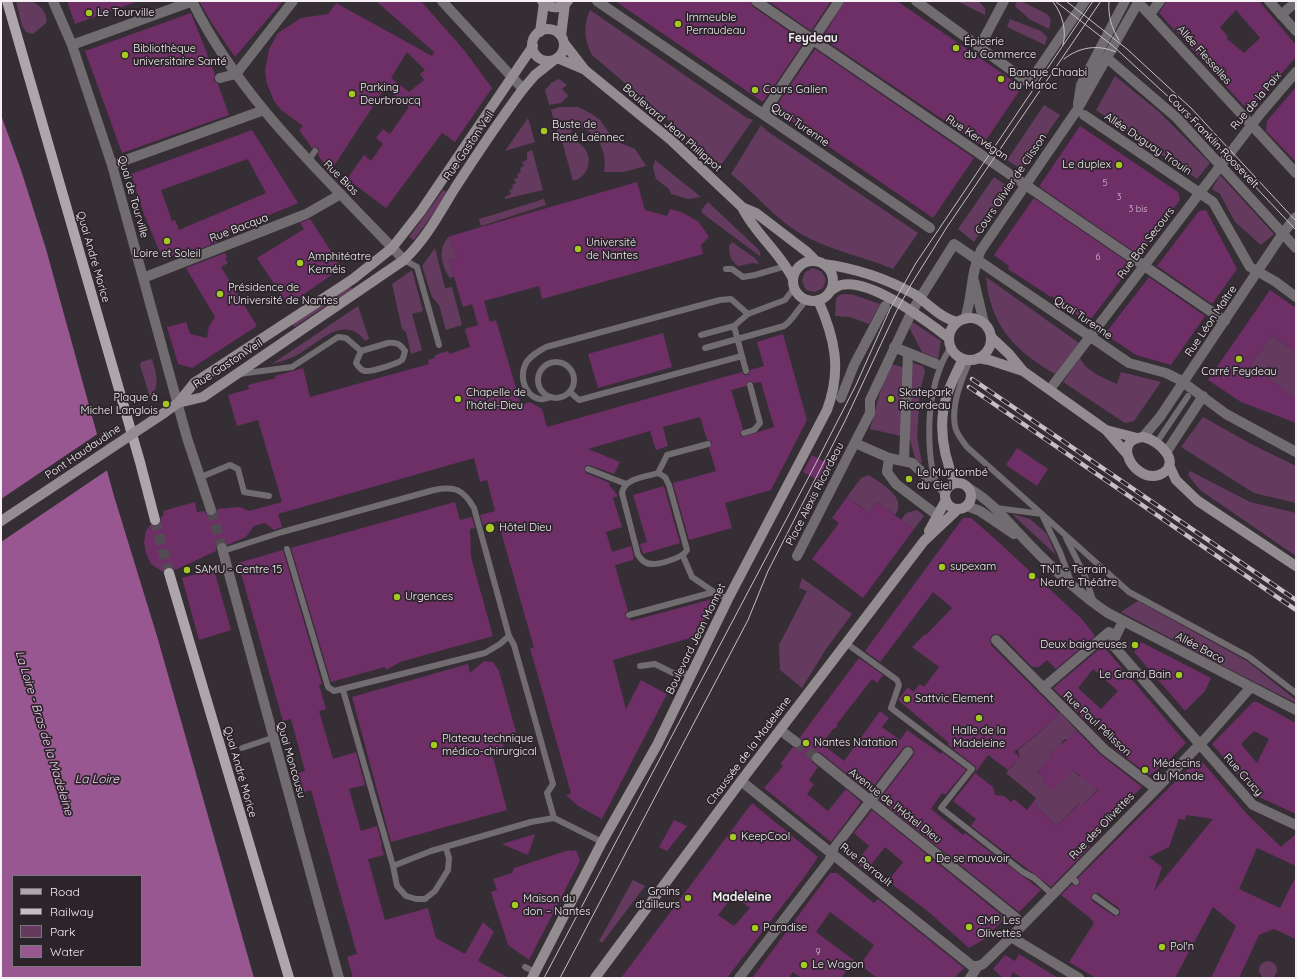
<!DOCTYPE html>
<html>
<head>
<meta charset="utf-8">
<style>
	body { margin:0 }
	#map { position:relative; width:1297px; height:979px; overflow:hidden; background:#362e35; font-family:Quicksand,sans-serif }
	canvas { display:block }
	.frame { position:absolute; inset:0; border:2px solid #f5f0f4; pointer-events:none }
	.legend { position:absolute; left:12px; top:875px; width:130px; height:92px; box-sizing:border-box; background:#2c242b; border:1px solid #7c767b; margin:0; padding:5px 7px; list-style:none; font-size:12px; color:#f5f0f4 }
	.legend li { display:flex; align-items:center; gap:8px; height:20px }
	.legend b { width:20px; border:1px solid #7c767b }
</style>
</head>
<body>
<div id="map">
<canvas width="1297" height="979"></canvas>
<div class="frame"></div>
<ul class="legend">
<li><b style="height:5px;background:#aea6ad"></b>Road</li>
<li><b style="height:5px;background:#c6c0c5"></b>Railway</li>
<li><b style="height:11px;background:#643a5f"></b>Park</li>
<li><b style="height:11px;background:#985790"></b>Water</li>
</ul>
</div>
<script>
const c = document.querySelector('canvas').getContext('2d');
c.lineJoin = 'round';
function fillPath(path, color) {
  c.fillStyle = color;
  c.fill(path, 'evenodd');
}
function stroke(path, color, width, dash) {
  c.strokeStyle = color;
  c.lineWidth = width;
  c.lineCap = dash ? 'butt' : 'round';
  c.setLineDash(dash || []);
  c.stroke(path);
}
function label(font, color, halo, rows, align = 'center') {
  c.font = font + ' Quicksand,sans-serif';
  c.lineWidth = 3.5;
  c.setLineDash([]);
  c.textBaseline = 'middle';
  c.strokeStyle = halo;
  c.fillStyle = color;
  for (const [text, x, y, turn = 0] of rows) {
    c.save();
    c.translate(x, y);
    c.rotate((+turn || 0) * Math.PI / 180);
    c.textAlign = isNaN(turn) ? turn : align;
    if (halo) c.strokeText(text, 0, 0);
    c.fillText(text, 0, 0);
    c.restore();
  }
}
fillPath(new Path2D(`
	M16 1C20 1 26 0 30 1 39 3 49 14 46 23L33 34 26 32 22 26Z
	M957 1H978L985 8V15Z
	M1017 1H1021L1047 14 1051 20 1049 29 1029 19 1015 6Z
	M590 10 747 118 753 120 721 165 592 55C584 40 583 25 590 10Z
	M1010 19 1041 31 1047 37 1045 45 1007 27Z
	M1115 76 1158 111 1210 163 1197 179 1096 110Z
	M559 79 567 85 562 89 568 95 567 97 561 103 549 105 545 90 551 83Z
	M1044 105 1060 115 1022 170 1007 160Z
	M560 107H578L592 114 600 120 615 141 635 149 646 166 623 172H604C608 149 596 129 572 125L571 133 558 135 551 110Z
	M528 118 535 142 505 151Z
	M761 125 767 131 918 233 893 269C863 256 830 251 801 234 774 218 755 193 731 174Z
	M570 140C593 144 596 174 573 181L562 141Z
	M532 150 543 190 505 199V197L511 194 509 190 513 189 512 185 516 183 514 179 518 178 517 174 521 172 520 168 524 166 522 162 527 160V152Z
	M655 160 701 197 688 199 671 194 669 189 656 179 653 167Z
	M1220 175 1274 234 1261 245 1235 222 1220 194 1212 189Z
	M994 177 1010 188 974 242 958 229Z
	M443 190 448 192 447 195 414 240 409 237Z
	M544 199 546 205 481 226 479 219Z
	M708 202 759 250 761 257 702 213V209Z
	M450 236 457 258 449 260 454 277 450 278C441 266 437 246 450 236Z
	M732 242 756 259 759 264 753 263 738 266C731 261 729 255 729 246Z
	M435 248 445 288 452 287 462 325 446 330 439 305 432 297 422 266Z
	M813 268 822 272 826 280 823 288 815 292 806 290 802 281 805 272Z
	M412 270 423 311 412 314 422 350 411 354 406 332 402 329 392 284Z
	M986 277 1079 343 1055 374C1014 350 990 325 986 277Z
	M350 286 352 289 294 327 292 323Z
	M845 294 854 295 880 304 869 324 850 317 835 316 836 299 840 295Z
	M358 306 369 339 365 341C343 311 316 347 293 357 286 360 279 362 272 364Z
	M911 321 941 341 938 359 922 352 909 327Z
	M1272 335 1296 352V399L1250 366Z
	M1080 358C1085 371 1104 378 1117 384L1121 372 1161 382 1134 421 1125 423 1063 382Z
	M152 359C156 372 161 387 150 397L140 365 141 362Z
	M888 363 905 368 901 436 870 429Z
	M912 363 923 366 925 372 920 391 917 437 922 463 916 462 909 436Z
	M1203 417 1251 444 1296 466V503L1254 493 1181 447Z
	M1190 471 1250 502 1296 513V556L1200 490 1188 475Z
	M869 475C881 484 908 497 895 515L877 502 866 517 863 508 847 497 861 478Z
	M917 510 924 516 914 529 901 520 906 513Z
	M1012 514 1030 519 1047 534 1056 555Z
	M802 578 852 614 826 649 802 688 780 670 779 645 807 591 799 588Z
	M1138 601 1247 661 1296 700V703L1215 662 1121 612Z
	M1060 712 1077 731 1067 740 1065 739 1061 743 1063 745 1055 753 1053 751 1050 755 1051 757 1037 772 1044 778 1042 780 1053 790 1073 770 1079 776 1082 774 1098 789 1082 806 1079 803 1057 826 1033 802 1036 798 1006 773 1020 757 1018 750 1044 729Z
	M633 880 645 886 602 943 599 941Z
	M1259 970a9 9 0 1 1 18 0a9 9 0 1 1-18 0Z`), '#643a5f');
fillPath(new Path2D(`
	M1 115 21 170 46 249 114 496 157 636 254 978H1ZM13 876H141V966H13Z`), '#985790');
fillPath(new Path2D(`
	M99 433 109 469 1 542V499Z`), '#362e35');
fillPath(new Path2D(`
	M67 1H136V2L75 24Z
	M199 1H283L235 57 211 22Z
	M376 1H421L464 50 492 88 455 142 442 133 386 208 347 179 364 155 371 161 383 144 376 138 383 129 390 134 409 107 385 88 330 172 318 155 319 149 316 147 312 148 299 130 303 126 281 110 274 101 267 84 265 71 269 49 278 33 301 18 328 14 336 3 432 56 434 52ZM407 52 425 70 420 74 424 80 409 92 391 78Z
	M615 1H750L752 6 804 42 763 102Z
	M768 1H831L811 31Z
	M845 1H897L1022 87 982 146 822 38Z
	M1167 1H1259L1296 45V57L1253 106H1244L1159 13ZM1236 10 1260 38 1244 53 1227 39 1228 37 1220 27Z
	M191 13 215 74 214 80 218 84 229 115 122 153 85 51Z
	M815 49 974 158 933 218 774 109Z
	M1296 87V162L1266 131 1267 121Z
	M1080 126 1178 192 1180 200 1139 255 1041 188 1040 185Z
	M252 130 298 203 215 238 218 242 179 257 177 254 163 260 144 214 131 174ZM248 159 266 193 179 230 175 220 172 221 161 190Z
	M637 182 645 210 667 216 670 209 681 212 699 222 709 237 701 245 703 254 542 299 539 286 484 301 490 322 496 320 521 405 530 402 542 409 547 427 742 372 744 375H748L750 370 764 366 757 342 783 334 807 420 771 490 725 503 732 528 689 540 673 483 716 471 709 448 712 442 707 440 700 417 663 427 668 446 656 450 650 431 588 449 620 462 614 474 589 465H586L584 469 586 473 610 483 609 485 618 496 613 498 622 527 606 532 612 552 631 546 634 556 633 560 615 565 628 611 625 613 626 618 631 619V621L716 598 697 636 613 660 626 709 641 680 667 694 602 819 578 806 566 795 571 793 530 648H534L498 521 483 525 480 515 495 511 487 480 480 482 474 458 278 514 282 527 274 530 265 523 254 526 246 537 227 545 224 542H220L216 546V551L175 570 171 567H168L163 572 151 564 146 553 144 542 146 531 150 525 156 526 160 524 161 517 164 515 163 511 195 502 197 512 204 511 207 515 213 516 216 514 217 509 240 507 249 511 282 502 258 420 237 426 228 395 249 389 248 385 276 378 275 376 303 368 310 397 429 364 428 360 435 358V355L448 351 449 354 470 347 465 329 478 325 472 304 463 307 449 260 457 258 450 236ZM749 381 754 383 761 382 774 427 743 437 740 434 743 429 731 390 746 386Z
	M1034 198 1132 265 1088 323 1052 296 1051 297 1008 269 1009 266 994 255Z
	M1206 210 1237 269 1212 304 1157 266 1199 211Z
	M310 219 342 268 288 305 257 258 304 229 300 223Z
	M225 253 227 257 225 259 228 263 221 267 257 326 192 368 178 364 167 327 186 322 190 334 207 338 209 326 215 317 186 268Z
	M1149 277 1205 316 1171 365 1136 355 1105 334Z
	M1270 290 1296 308V352L1272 335 1250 366 1296 399V423L1241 402 1208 380Z
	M663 333 672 367 598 388 588 354Z
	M1017 448 1048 469 1037 486 1006 465Z
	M812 455 831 465 822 482 803 472Z
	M664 486 680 543 643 554 640 544 647 542 633 495Z
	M847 497 869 513 877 502 914 529 863 598 812 559 839 523 832 518Z
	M455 502 460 520 472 517 475 528 470 529 471 557 493 636 400 662 386 670 385 667 331 682 291 548Z
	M963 518H971L994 538 1082 619 1095 636 1056 669 1047 660 1039 667H1032L1001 635 995 634 991 636 990 641 991 645 1059 713 1045 728 1014 752 1020 757 1008 770 988 755 975 773 993 787 995 795 1004 796 1011 802 1014 799 1027 810 1033 802 1057 826 1080 803 1082 806 1098 790 1073 770 1053 791 1042 780 1044 778 1037 771 1051 757 1049 755 1077 731 1101 755 1142 787 1086 844 1090 847 1051 887 971 826 976 819 953 801 976 772V767L948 745 949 743 898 700 908 687 913 692 920 684 924 687 939 667 912 647 925 634 926 635 952 608 933 592 880 662 865 651Z
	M283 550 322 684 319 685 326 709 319 711 333 759 356 752 365 785 349 789 361 831 377 826 382 845H381L384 855 368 859 385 920 428 908 436 938 465 954 483 922 494 932 478 961 509 978H353L347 957 357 954 311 790 300 793 294 774 305 771 291 719 283 721 238 563Z
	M214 569 231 630 199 640 182 578Z
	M1141 642 1211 678 1205 691 1185 711 1134 652Z
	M1103 646 1186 743 1163 766 1149 775 1116 750 1122 743 1096 720 1090 725 1053 688ZM1093 669 1118 691 1101 709 1078 688Z
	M859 658 883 675 877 683 872 679 837 724V727L833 729 822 744 844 761 880 711 889 718 882 727 900 740 907 730 941 754 942 752 966 770 945 795 942 793 931 809 963 835 965 833 1041 890 1019 912 879 800 913 756 914 750 912 747 906 746 903 748 869 792 821 753 818 752 812 754 811 761 818 767 809 780 814 784 807 794 828 811 846 789 861 802 831 842 764 788 783 766 780 764 793 747 798 748 801 746 802 742 800 737Z
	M484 661 493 662 499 671 516 732 501 737 506 754 493 757 507 810 391 842 352 697 468 664 470 673Z
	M1253 702H1257L1296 723V814L1257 796 1212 744ZM1254 731 1269 739 1257 763 1241 744Z
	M1199 758 1247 814 1281 847 1296 834V866L1257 848 1239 889 1280 908 1296 876V939L1274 929 1259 935 1239 978H1211L1236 926 1213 907 1175 978H1096L1069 962 1094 923 1089 917 1061 895 1072 884 1075 886 1079 885 1080 882 1078 878ZM1186 815 1213 819 1154 891 1162 867 1149 857 1169 847 1179 819 1185 820ZM1094 893H1098L1119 908 1120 912 1119 915 1114 916 1092 901 1091 896Z
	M752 803 818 857 806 875 727 978H621ZM733 896 750 908 734 926 718 915Z
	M872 810 1005 918 983 940 969 948 931 914 888 881 903 862 885 847 866 871 856 862 869 846 854 833Z
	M674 820 687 826 667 851 659 847Z
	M535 834 528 855 502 844Z
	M569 850 570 851 576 850 580 861 529 960 508 945 491 892 497 890 493 879 512 873 514 868Z
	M830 873H837L874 903 878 899 964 968 954 978H877L860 965 874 945 830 912 816 932 855 961 841 978H801L793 972 789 978H752Z
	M1019 954 1058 978H1022L1013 972 1010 978H1003L993 969 1005 955 1015 961Z`), '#6d2f66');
stroke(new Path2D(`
	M211 510 222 548
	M796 742 817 758`), '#534b52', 10, [10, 5]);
stroke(new Path2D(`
	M155 520 169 573`), '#534b52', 10, [10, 5]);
stroke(new Path2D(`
	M308 161 315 151
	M404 260 417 267 439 345
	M726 269H732L743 277 755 275 786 266
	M734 326 748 314 785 300 794 288
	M701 335 734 326 746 371
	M388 343C397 342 400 344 405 351 404 354 404 357 402 360 397 364 371 372 365 371 360 370 359 367 356 363L361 351Z
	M705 348 784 326C794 319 798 308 807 300
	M970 360C962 379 951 404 955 426 956 434 963 441 967 447L1129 592 1249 657 1296 693
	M538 380a18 18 0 1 1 36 0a18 18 0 1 1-36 0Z
	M239 374 292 367 338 337 346 338 361 351
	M570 392 579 400 742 356
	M551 397C547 398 542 400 539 399 524 395 520 377 525 365 529 356 539 351 546 347L720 300 731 299 748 314
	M744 433 754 430 760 423 750 385
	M1157 442 1188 396
	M588 469 626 484
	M658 473 665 477 669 485 687 550C683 558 653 568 645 562 642 561 640 557 638 555L622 493C624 478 646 477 658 473Z
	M658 473 667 455 708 444
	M201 477 230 465 238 469 244 492 269 496
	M945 495C926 481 928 420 932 398 935 381 941 361 951 347
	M996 508 1042 514
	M1043 517 1060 552 1072 584
	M1066 538 1085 576 1094 603
	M287 549 328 687 334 691 485 653 500 644 509 636
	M223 551 282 532 434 490C455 486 463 489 474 508L509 636 514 645 553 784 547 793 554 818 602 842
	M683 556 692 577 714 592
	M629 615 714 592 728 599
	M846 643 897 680 899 685 891 708 972 769 941 808 1023 872 1034 878 1052 894
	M640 666 655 664 673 673 692 674
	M343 690 393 866 431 851 531 822 554 818
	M242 748 272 738
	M393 866 397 886 406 896 416 899H425L435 891 448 870 449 858 446 848
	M1071 876 1076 882
	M1095 897 1116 912
	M525 967 535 972`), '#706c6f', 6);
stroke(new Path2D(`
	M53 1 72 45 112 165 187 438 211 510
	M192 1C242 103 328 179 404 260
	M442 1 523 89
	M597 1 930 228
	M756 1 1225 321
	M916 1 1029 83 1085 1
	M1269 1 1296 31
	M1138 2 1296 173
	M1150 14 1160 1
	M1281 15 1296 2
	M72 45 193 1
	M980 46 1004 1
	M1107 58 1177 118 1296 248
	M220 78 236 74 293 1
	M1078 104 1081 85 1125 1
	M763 114 839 1
	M1084 115 1213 202 1250 267 1276 282 1296 297
	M112 165 264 110
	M143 278 306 214 341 194
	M974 281 984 323
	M965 319C973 295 970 274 981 250L1077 110 1139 1
	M894 347 936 364
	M1050 389 1260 114 1296 72
	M841 398 854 365 885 306
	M1143 437 1160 417 1283 233 1296 217
	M855 443 889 458 912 463 928 478
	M1167 451 1203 396
	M889 458 887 472 896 484 933 512
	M904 461 908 353
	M970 489C993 502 1009 524 1028 543 1052 568 1079 594 1108 613L1296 710
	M967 506 980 511 1014 534
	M222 548 339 978
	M797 556 870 413V400L912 311 954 244 1129 363 1166 373 1180 380 1226 414 1296 452
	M1123 621 1112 644 1253 805 1296 825
	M996 640 1105 750 1155 788
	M1043 688 1109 632 1116 636
	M780 730 796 742
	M817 758 1016 918
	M741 781 966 961 972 966H978
	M835 847 908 752
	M1011 937 1079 978
	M739 978 829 861 832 854
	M970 978 978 966 983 964 1011 937 1207 737 1250 688`), '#706c6f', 10);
stroke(new Path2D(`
	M542 1C550 9 560 10 568 1
	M532 45a16 16 0 1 1 32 0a16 16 0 1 1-32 0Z
	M540 32 544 3
	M561 36 565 4
	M564 43 585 70 672 141 742 207C755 234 780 252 793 279
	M557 58 583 69
	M742 207 756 213 807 252 816 261
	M793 281a20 20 0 1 1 40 0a20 20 0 1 1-40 0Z
	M823 264C854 268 887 279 914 294 928 303 941 319 958 322
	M830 291C834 289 837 286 841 285 871 278 926 321 949 338
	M949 339a21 21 0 1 1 42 0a21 21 0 1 1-42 0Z
	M991 337 1009 354 1023 371 1106 430 1127 454
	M978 358 989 360 1023 371
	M178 403 203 397 404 260C426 239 439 214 455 188 477 154 499 121 523 89L535 75 554 60
	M164 413 178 403 194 383 353 279 392 248 421 211 533 46
	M1106 430 1137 438
	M1143 437C1160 440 1184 465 1159 475 1135 483 1110 440 1143 437Z
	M1169 465 1176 480 1198 501 1296 566
	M945 496a13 13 0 1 1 26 0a13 13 0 1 1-26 0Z
	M955 483C944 457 938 426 946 398 950 385 957 371 963 359
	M929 531 946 500
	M532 978 602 842 657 745 728 599 827 410C842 370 835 338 818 300
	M595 978 741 781 924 541 958 509`), '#938d92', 10);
stroke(new Path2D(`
	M7 1 140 462 155 520
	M169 573 289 978`), '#aea6ad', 10);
stroke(new Path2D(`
	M1055 1 1113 46 1185 112 1296 230
	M1066 1 1127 49 1191 108 1296 221
	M1109 1C1108 16 1111 27 1119 40
	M1053 2C1062 13 1067 30 1063 45
	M1064 59C1079 47 1098 44 1116 52
	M544 978 814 467 856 385 890 309 916 263 1093 1
	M560 978 748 620 768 571 845 421 896 312 912 283 947 227 1101 1`), '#c6c0c5', 1);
const rail = new Path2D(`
	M972 379 1296 600
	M969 387 1296 610`);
stroke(rail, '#c6c0c5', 4.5);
stroke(rail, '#2c242b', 3, [9]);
stroke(new Path2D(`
	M1 521 164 413`), '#938d92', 10);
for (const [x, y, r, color] of [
	[89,13,4,"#a5c822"],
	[678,24,4,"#a5c822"],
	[956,48,4,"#a5c822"],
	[125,55,4,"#a5c822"],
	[1001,79,4,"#a5c822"],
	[755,90,4,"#a5c822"],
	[352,94,4,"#a5c822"],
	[544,131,4,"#a5c822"],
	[1119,165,4,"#a5c822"],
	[167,241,4,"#a5c822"],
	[578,249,4,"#a5c822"],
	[300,263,4,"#a5c822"],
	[220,294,4,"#a5c822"],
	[1239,359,4,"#a5c822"],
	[458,399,4,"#a5c822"],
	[891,399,4,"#a5c822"],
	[166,404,4,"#a5c822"],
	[909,479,4,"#a5c822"],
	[490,528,5,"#a5c822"],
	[942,567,4,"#a5c822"],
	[187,570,4,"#a5c822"],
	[1032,576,4,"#a5c822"],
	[397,597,4,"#a5c822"],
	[1135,645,4,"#a5c822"],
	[1179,675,4,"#a5c822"],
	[907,699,4,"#a5c822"],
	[979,718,4,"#a5c822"],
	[806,743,4,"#a5c822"],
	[434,745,4,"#a5c822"],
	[1145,770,4,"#a5c822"],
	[733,837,4,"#a5c822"],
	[928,859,4,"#a5c822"],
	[688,898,4,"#a5c822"],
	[515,905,4,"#a5c822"],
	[969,927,4,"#a5c822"],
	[755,928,4,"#a5c822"],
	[1162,947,4,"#a5c822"],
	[804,965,4,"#a5c822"]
]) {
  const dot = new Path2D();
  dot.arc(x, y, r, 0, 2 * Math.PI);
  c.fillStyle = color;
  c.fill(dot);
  stroke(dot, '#2c242b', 1.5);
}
label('9px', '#d3c0d0', null, [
	["5",1105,183],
	["3",1119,197],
	["3 bis",1138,209],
	["6",1098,257],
	["9",818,952]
]);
label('11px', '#f5f0f4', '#2c242b', [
	["Le Tourville",97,13],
	["Immeuble",686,18],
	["Perraudeau",686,31],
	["Épicerie",964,42],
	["du Commerce",964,55],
	["Bibliothèque",133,49],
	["universitaire Santé",133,62],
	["Banque Chaabi",1009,73],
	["du Maroc",1009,86],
	["Parking",360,88],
	["Deurbroucq",360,101],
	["Cours Galien",763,90],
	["Buste de",552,125],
	["René Laënnec",552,138],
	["Le duplex",1111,165,"right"],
	["Université",586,243],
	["de Nantes",586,256],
	["Loire et Soleil",167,254,"center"],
	["Amphitéatre",308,257],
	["Kernéis",308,270],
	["Présidence de",228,288],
	["l'Université de Nantes",228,301],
	["Carré Feydeau",1239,372,"center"],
	["Chapelle de",466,393],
	["l'hôtel-Dieu",466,406],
	["Skatepark",899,393],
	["Ricordeau",899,406],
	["Plaque à",158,398,"right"],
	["Michel Langlois",158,411,"right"],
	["Le Mur tombé",917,473],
	["du Ciel",917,486],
	["Hôtel Dieu",499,528],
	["supexam",950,567],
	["SAMU - Centre 15",195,570],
	["TNT - Terrain",1040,570],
	["Neutre Théâtre",1040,583],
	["Urgences",405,597],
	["Deux baigneuses",1127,645,"right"],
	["Le Grand Bain",1171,675,"right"],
	["Sattvic Element",915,699],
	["Halle de la",979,731,"center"],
	["Madeleine",979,744,"center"],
	["Plateau technique",442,739],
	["médico-chirurgical",442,752],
	["Nantes Natation",814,743],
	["Médecins",1153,764],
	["du Monde",1153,777],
	["KeepCool",741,837],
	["De se mouvoir",936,859],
	["Grains",680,892,"right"],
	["d'ailleurs",680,905,"right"],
	["Maison du",523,899],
	["don – Nantes",523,912],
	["CMP Les",977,921],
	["Olivettes",977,934],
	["Paradise",763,928],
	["Pol'n",1170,947],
	["Le Wagon",812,965]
], 'left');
label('11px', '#f5f0f4', '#2c242b', [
	["Allée Flesselles",1204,55,48],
	["Rue de la Paix",1256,101,-50],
	["Quai Turenne",800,125,34],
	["Boulevard Jean Philippot",672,128,41],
	["Rue Kervégan",977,138,34],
	["Cours Franklin Roosevelt",1213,141,46],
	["Allée Duguay Trouin",1148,144,34],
	["Rue Gaston Veil",469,146,-56],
	["Rue Bias",341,178,45],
	["Cours Olivier de Clisson",1011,184,-56],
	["Quai de Tourville",133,197,74],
	["Rue Bacqua",239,228,-21],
	["Rue Bon Secours",1146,243,-53],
	["Quai André Morice",93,257,74],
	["Quai Turenne",1083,318,34],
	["Rue Léon Maître",1211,321,-56],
	["Rue Gaston Veil",228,364,-33],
	["Pont Haudaudine",83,452,-34],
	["Place Alexis Ricordeau",815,494,-63],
	["Boulevard Jean Monnet",696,639,-64],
	["Allée Baco",1200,648,28],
	["Rue Paul Pélisson",1097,724,43],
	["Chaussée de la Madeleine",749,751,-53],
	["Quai Moncousu",291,760,74],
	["Quai André Morice",240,772,74],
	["Rue Crucy",1243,775,48],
	["Avenue de l'Hôtel Dieu",895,806,38],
	["Rue des Olivettes",1102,826,-46],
	["Rue Perrault",866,865,38]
]);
label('bold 12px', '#f5f0f4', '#2c242b', [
	["Feydeau",813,38],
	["Madeleine",742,897]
]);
label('italic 12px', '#f6d1f0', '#2c242b', [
	["La Loire - Bras de la Madeleine",44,733,73],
	["La Loire",97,779]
]);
</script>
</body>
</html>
